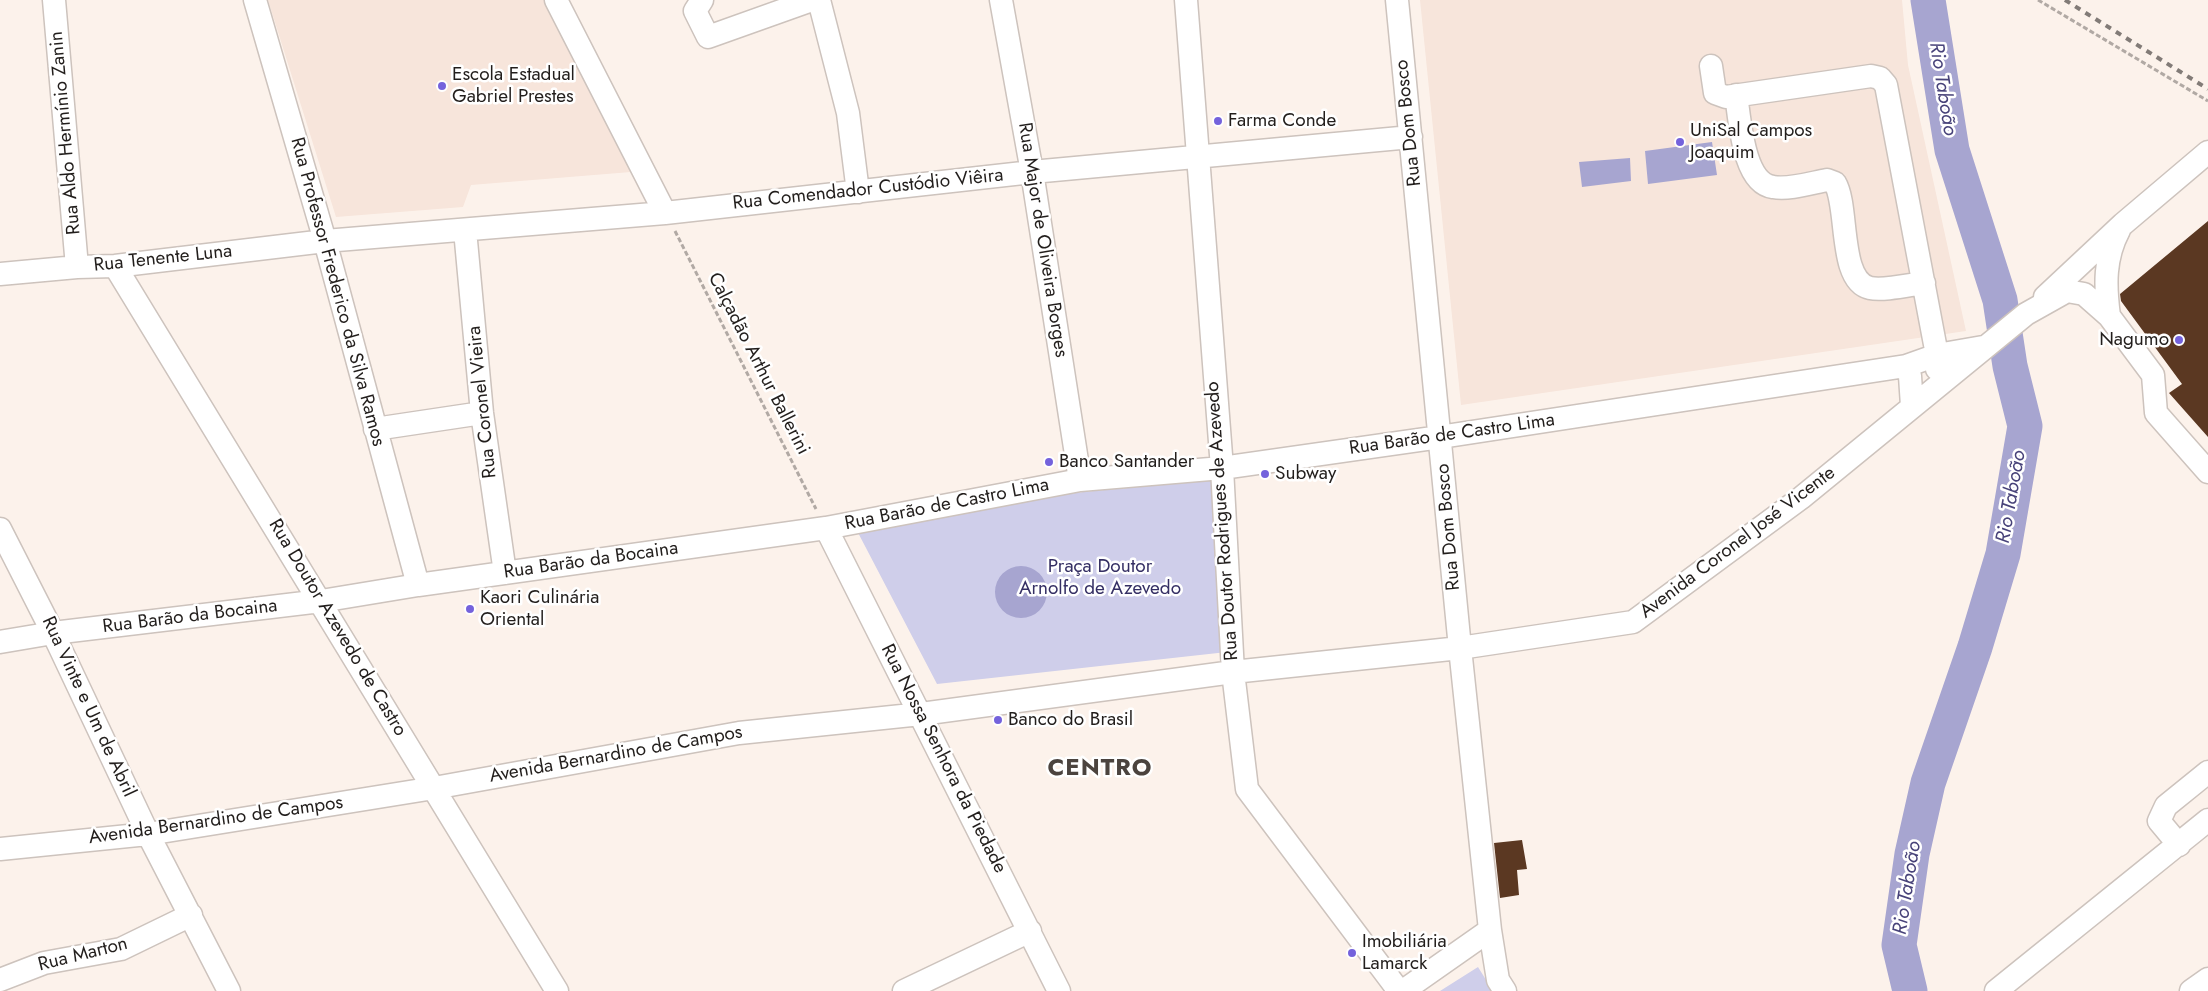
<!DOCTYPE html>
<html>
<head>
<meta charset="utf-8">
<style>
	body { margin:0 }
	canvas { display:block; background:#fcf2eb }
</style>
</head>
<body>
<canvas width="2208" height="991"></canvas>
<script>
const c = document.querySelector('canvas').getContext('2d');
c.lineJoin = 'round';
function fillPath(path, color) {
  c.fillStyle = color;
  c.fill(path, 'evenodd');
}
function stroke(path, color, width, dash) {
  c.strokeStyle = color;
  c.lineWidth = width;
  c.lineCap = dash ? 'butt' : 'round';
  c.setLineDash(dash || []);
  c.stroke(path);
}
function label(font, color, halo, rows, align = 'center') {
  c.font = font + ' Jost,sans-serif';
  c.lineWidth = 5;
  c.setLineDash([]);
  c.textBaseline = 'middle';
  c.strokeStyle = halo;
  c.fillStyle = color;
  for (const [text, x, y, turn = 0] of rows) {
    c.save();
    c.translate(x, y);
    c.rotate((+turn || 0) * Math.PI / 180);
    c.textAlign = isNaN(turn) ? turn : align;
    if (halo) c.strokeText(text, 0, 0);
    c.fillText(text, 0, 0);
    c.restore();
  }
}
fillPath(new Path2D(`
	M268 0H546L631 172 471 185 463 207 336 217Z
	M1420 0H1902L1908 65 1966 331 1461 405Z`), '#f7e5db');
fillPath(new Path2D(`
	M1215 480 1227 652 937 684 854 525 1083 492Z
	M1478 967 1493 991H1440Z`), '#cfceea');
fillPath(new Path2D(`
	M1712 142 1717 175 1648 184 1645 151Z
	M1630 158 1631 181 1582 187 1579 162Z
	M995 592a26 26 0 1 1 52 0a26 26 0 1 1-52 0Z`), '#a7a5d0');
stroke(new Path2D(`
	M1910 991 1899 945 1912 854 1928 783 1975 647 2003 554 2025 426 2010 366 2000 300 1952 150 1928 0`), '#a7a5d0', 35);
fillPath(new Path2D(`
	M2208 221V437L2169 393 2182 384 2121 301 2120 294Z
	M1522 840 1527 869 1517 870 1519 895 1500 898 1494 843Z`), '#5b3822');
const minor = new Path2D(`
	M54 0 77 267
	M255 0 325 241 418 585
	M556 0 665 213
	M702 0 695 11 708 37 812 0
	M819 0 848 113 858 192
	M1001 0 1032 172 1080 480
	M1186 0 1222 468 1233 672 1247 789 1399 991
	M1397 0 1460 648 1490 930 1498 980 1505 991
	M1711 66 1715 93 1726 97 1871 76 1880 78 1886 85 1937 355V369
	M1736 95C1740 120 1743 183 1773 187 1789 190 1811 183 1827 180L1835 183C1849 206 1838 281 1870 288 1883 291 1909 285 1924 283
	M465 230 482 413 505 573
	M115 266 557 991
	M0 274 77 267 115 266 325 241 665 213 1032 172 1411 137
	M2045 297 2123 224 2208 152
	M2109 316C2105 286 2104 258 2119 230
	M1906 366 1910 376 1912 406
	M375 429 482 413
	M826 528 1059 991
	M0 529 53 633 148 834 229 991
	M0 642 53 633 321 601 418 585 826 528 1080 480 1222 468 1440 437 1906 366 1937 355 1983 347
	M2179 845 2159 821 2166 806 2208 772
	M0 849 148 834 434 788 739 733 921 714 1233 672 1460 648 1633 622 1801 498 2026 314 2067 291 2084 294 2109 316 2153 375 2156 413 2208 472
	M0 980 44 963 121 949 191 915
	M904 991 1030 931
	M1403 991 1490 930
	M1996 991 2208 820
	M2191 991 2208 979`);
stroke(minor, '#cdc3bd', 25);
stroke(new Path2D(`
	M2038 0 2208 101
	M675 231 816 509`), '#b1a9a4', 3, [5, 2.5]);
stroke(minor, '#fff', 22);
stroke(new Path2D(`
	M2065 0 2208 89`), '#827b77', 4, [6, 6]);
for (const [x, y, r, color] of [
	[442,86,5,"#7462dc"],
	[1218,121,5,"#7462dc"],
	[1680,142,5,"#7462dc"],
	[2179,340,5,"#7462dc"],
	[1049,462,5,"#7462dc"],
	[1265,474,5,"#7462dc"],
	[470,609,5,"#7462dc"],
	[998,720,5,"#7462dc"],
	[1352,953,5,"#7462dc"]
]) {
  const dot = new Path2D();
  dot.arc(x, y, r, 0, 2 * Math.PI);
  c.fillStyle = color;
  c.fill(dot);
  stroke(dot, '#fff', 2);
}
label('19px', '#221e1c', '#fff', [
	["Escola Estadual",452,75],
	["Gabriel Prestes",452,97],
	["Farma Conde",1228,121],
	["UniSal Campos",1690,131],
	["Joaquim",1690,153],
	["Nagumo",2169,340,"right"],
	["Banco Santander",1059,462],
	["Subway",1275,474],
	["Kaori Culinária",480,598],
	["Oriental",480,620],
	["Banco do Brasil",1008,720],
	["Imobiliária",1362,942],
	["Lamarck",1362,964]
], 'left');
label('19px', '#221e1c', '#fff', [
	["Rua Dom Bosco",1409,123,-96],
	["Rua Aldo Hermínio Zanin",66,133,-95],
	["Rua Comendador Custódio Viêira",868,190,-6],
	["Rua Major de Oliveira Borges",1042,240,81],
	["Rua Tenente Luna",163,259,-6],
	["Rua Professor Frederico da Silva Ramos",337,292,75],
	["Calçadão Arthur Ballerini",758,364,63],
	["Rua Coronel Vieira",483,402,-96],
	["Rua Barão de Castro Lima",1452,435,-8],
	["Rua Barão de Castro Lima",947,505,-11],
	["Rua Doutor Rodrigues de Azevedo",1223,521,-94],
	["Rua Dom Bosco",1449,527,-95],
	["Avenida Coronel José Vicente",1738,543,-37],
	["Rua Barão da Bocaina",591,561,-8],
	["Rua Barão da Bocaina",190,617,-7],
	["Rua Doutor Azevedo de Castro",337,628,59],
	["Rua Vinte e Um de Abril",88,707,65],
	["Avenida Bernardino de Campos",616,755,-10],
	["Rua Nossa Senhora da Piedade",943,759,63],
	["Avenida Bernardino de Campos",216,821,-8],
	["Rua Marton",83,955,-14]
]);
label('19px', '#352f64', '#fff', [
	["Praça Doutor",1100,567],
	["Arnolfo de Azevedo",1100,589]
]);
label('italic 20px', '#474279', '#fff', [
	["Rio Taboão",1942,89,81],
	["Rio Taboão",2012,497,-80],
	["Rio Taboão",1908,888,-81]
]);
c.letterSpacing = '1px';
label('bold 24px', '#4b433e', '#fff', [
	["CENTRO",1100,769]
]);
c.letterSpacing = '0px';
</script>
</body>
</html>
